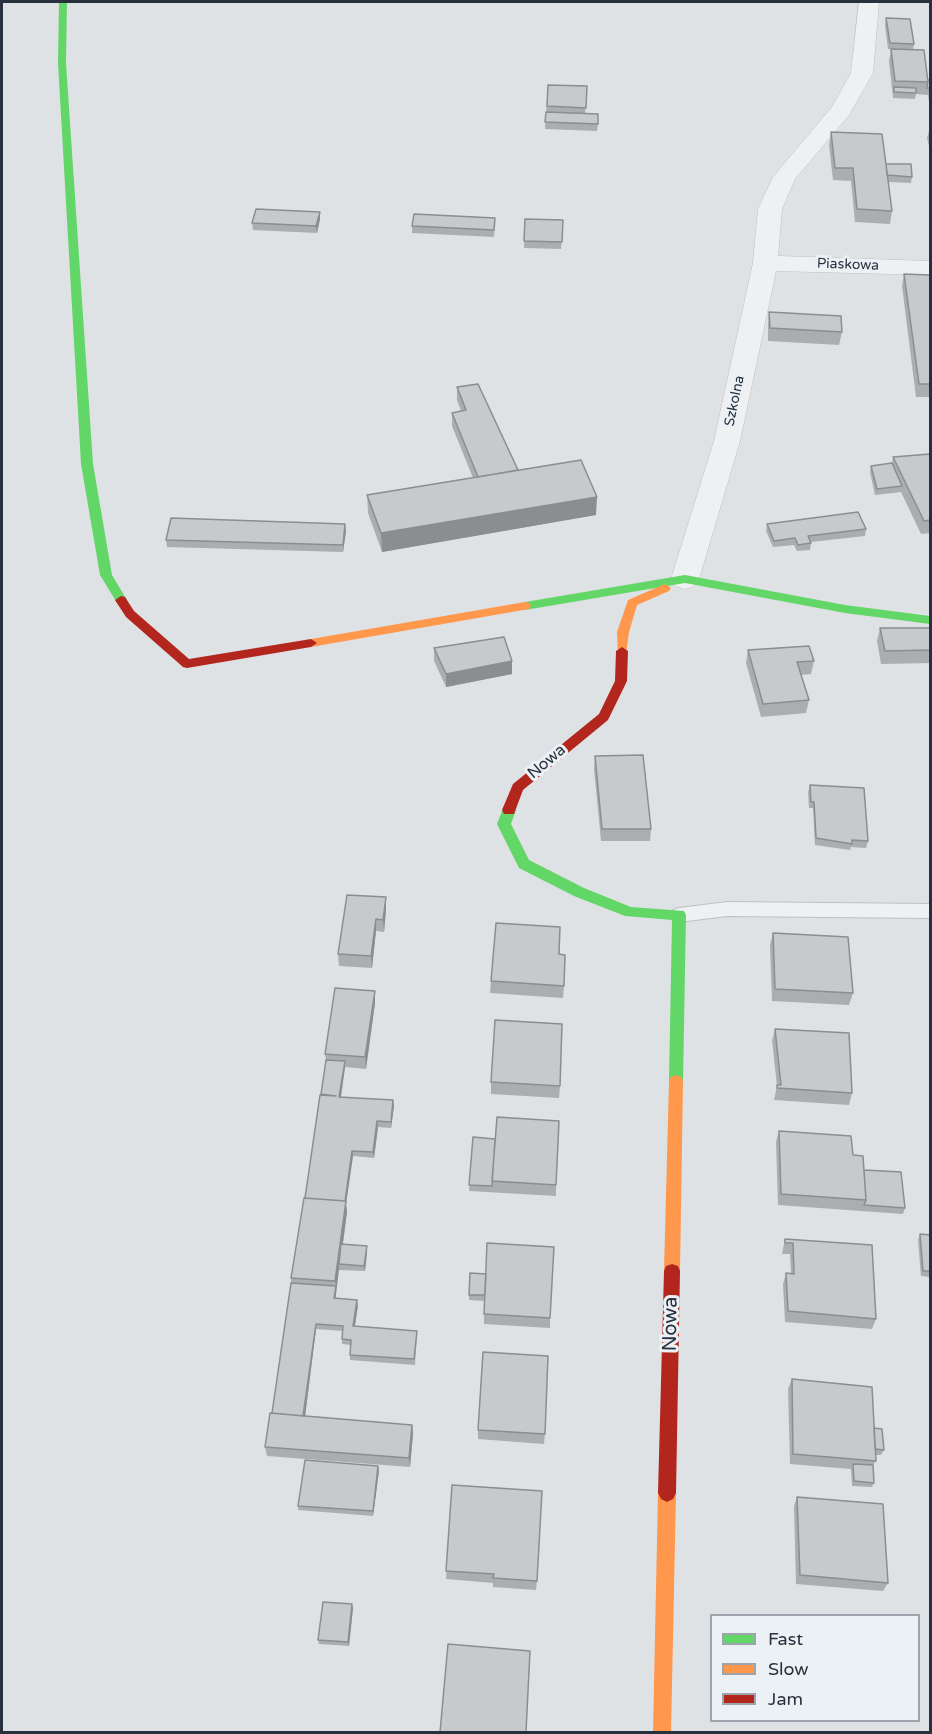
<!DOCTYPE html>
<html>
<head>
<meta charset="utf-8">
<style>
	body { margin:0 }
	#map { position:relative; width:932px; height:1734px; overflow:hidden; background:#dfe2e5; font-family:"Varela Round",sans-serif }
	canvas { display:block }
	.frame { position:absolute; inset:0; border:3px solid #27313d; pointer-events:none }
	.legend { position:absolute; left:710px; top:1614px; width:210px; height:108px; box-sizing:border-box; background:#ecf1f5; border:2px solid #9da4ab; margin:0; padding:8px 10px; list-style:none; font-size:18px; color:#27313d }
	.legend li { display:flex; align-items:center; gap:12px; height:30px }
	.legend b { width:30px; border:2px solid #9da4ab }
</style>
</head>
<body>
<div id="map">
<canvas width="932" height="1734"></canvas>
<div class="frame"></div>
<ul class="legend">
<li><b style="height:8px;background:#63d668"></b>Fast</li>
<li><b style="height:8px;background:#ff974d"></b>Slow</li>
<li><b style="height:8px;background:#b3261e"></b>Jam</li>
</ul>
</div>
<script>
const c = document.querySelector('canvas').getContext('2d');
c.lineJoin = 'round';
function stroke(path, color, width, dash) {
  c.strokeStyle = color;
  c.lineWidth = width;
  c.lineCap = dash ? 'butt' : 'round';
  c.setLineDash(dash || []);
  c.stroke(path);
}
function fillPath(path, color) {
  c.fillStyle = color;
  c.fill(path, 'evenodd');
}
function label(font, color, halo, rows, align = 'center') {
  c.font = font + ' "Varela Round",sans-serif';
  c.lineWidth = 6;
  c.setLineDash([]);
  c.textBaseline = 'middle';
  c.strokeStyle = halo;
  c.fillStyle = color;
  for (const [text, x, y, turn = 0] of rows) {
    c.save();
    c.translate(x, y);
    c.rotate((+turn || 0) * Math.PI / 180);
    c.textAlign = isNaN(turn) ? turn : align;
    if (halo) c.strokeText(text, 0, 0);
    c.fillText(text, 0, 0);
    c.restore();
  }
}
const lane = new Path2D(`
	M727 902 930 904V918L727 916 679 922 673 920 670 915 673 910 679 908Z`);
const street = new Path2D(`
	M859 2H879L873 73 849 115 795 179 782 209 778 256 930 261V275L776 271 740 441 699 579 695 586 685 589 675 586 671 579 714 441 753 263 758 209 773 177 832 107 851 73Z`);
stroke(lane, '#bec0c3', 2);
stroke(street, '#bec0c3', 1);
fillPath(lane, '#eff0f1');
fillPath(street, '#eff0f1');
fillPath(new Path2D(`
	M59 2H67L66 63 93 464 112 575 127 600 121 604 117 603 100 575 81 464 58 63Z
	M685 575 845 605 930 616V624L845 613 685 583 525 610 519 606 525 602Z
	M509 805 516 810 511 824 529 860 584 888 631 907 684 911 686 915 683 1081 681 1085 676 1087 671 1085 669 1081 672 920 625 916 574 896 519 868 497 824 504 806Z`), '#63d668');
fillPath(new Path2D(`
	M665 584 671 588 669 591 637 605 629 632 626 654H618L617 632 628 600Z
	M525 602 529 603 531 606 529 609 311 647 305 643 311 639Z
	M676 1075 681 1077 683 1081 680 1271 678 1276 672 1278 666 1276 664 1271 669 1081 671 1077Z
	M667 1484 673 1487 676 1493 671 1732H653L658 1493 661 1487Z`), '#ff974d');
fillPath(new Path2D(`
	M121 596 125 597 134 611 189 659 311 639 317 643 311 647 187 668 183 667 126 617 115 600Z
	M622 647 628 651 627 681 608 720 523 790 514 814H504L502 810 513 784 599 714 615 681 616 651Z
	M672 1264 678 1266 680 1271 676 1493 673 1499 667 1502 661 1499 658 1493 664 1271 666 1266Z`), '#b3261e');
fillPath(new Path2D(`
	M886 18 914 44 913 50 928 80H930V108L928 95 916 94 915 99 893 98 889 61 891 49H888L885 25Z
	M548 85 587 86 585 114 598 124 597 131 545 129Z
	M929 131H930V150L927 138Z
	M831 132 886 164 912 177 911 183 888 182 892 211 890 224 855 222 851 181 833 180 829 145Z
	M320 219 317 233 253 230 252 223Z
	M525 219 563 220 561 249 524 248Z
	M495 225 494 237 412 233V226Z
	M904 274 930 275V397H916L902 286Z
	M769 312 842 332 839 345 768 341V325Z
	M457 387 518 470 596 515 382 552 368 513 367 495 473 478 452 426V413L461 411 457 400Z
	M930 454V533L921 534 901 492 875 495 870 472 871 466 892 463 893 457Z
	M767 524 866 529 865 536 811 542 810 550 797 551 794 545 773 547 766 531Z
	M346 531 343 552 167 547 166 540Z
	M880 628H930V663L881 664 877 641Z
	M434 648 512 661V674L446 687 434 661Z
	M748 650 814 661 811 674 801 675 809 700 806 713 761 717 746 663Z
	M595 756 651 829 650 841H601L594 769Z
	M810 785 868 841 866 848 851 847 850 850 815 845 813 808H809L808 792Z
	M386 897V910L384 932 376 931 372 968 339 966 338 954Z
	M773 933 853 993 849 1005 772 1001 770 945Z
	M559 954 564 986 563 998 490 993 491 981Z
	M375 1003 366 1069 345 1067 341 1097 393 1100 394 1106 391 1128 378 1127 374 1158 353 1156 346 1204 347 1212 343 1244 367 1246V1252L365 1271 339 1270V1269L335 1298 358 1305 355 1326 417 1336 415 1365 350 1360V1355L351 1345 342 1344V1339L343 1331 316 1329 305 1416 412 1425 413 1434 410 1467 267 1456 265 1447 272 1413 291 1283V1278L305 1198 326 1060 325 1054Z
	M775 1029 852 1093 849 1105 774 1100 777 1086 772 1040Z
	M491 1082 560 1086 559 1098 491 1094Z
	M779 1131 853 1155 864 1170 905 1208 903 1214 778 1205 776 1142Z
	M473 1137 556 1185V1196L469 1191Z
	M920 1234 930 1235V1277L921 1276 918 1240Z
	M785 1239 872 1245 876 1319 872 1329 785 1322 783 1284 786 1273H791L790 1254H782Z
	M470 1273 550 1318V1328L484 1324V1301L469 1300Z
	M792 1379 874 1428 884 1450 881 1455H875L876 1461 873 1465 874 1483 872 1487 852 1486 851 1469 790 1464 788 1389Z
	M478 1430 545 1434 544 1444 478 1439Z
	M379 1471 373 1516 298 1510V1506Z
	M452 1485 537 1581 536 1590 493 1587V1583L446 1579Z
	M797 1497 888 1583 883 1591 796 1584 794 1506Z
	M353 1608 349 1646 319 1644 318 1640Z`), '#abaeb0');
fillPath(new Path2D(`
	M320 212V219L317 233 316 226Z
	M597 497 596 515 382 552 381 533Z
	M345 524 346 531 343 552V545Z
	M512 661V674L446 687V674Z
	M386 897V910L384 932 383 920Z
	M376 919V931L372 968 371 956Z
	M375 991V1003L366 1069 365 1057Z
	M345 1061V1067L340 1103 339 1097Z
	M393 1100 394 1106 391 1128V1122Z
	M377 1121 378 1127 374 1158 373 1152Z
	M352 1151 353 1156 346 1204 347 1212 340 1264H339V1269L335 1303 334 1298 336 1286 335 1281Z
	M367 1246V1252L365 1271 364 1266Z
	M357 1300 358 1305 354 1332 353 1326Z
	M316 1324V1329L304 1425 303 1420Z
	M412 1425 413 1434 410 1467 409 1458Z
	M378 1466 379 1471 373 1516V1511Z
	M352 1604 353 1608 349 1646 348 1642Z`), '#8b8d90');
const building = new Path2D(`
	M886 18 910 19 914 44 890 43Z
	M891 49 924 50 928 82 895 81Z
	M928 80H930V88H927Z
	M548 85 587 86 586 108 547 106Z
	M894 87 916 88V93L894 92Z
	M546 112 598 114V124L545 122Z
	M831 132 882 134 892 211 857 209 853 168H835Z
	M886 164H911L912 177 887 175Z
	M256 209 320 212 316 226 252 223Z
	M414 214 495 218 494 230 412 226Z
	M525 219 563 220 562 242 524 241Z
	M904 274 930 275V384H919Z
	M769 312 841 316 842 332 770 328Z
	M478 384 518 470 478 477 452 413 466 410 457 387Z
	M930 454V520L924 521 893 457Z
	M581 460 597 497 381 533 367 495Z
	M892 463 902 486 877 489 871 466Z
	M858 512 866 529 808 536 811 543 798 545 795 538 774 541 767 524Z
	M171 518 345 524 343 545 166 540Z
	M880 628H930V650L885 651Z
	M504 637 512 661 446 674 434 648Z
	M809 646 814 661 797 662 809 700 763 704 748 650Z
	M643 755 651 829H602L595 756Z
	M810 785 864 788 868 841 852 840V844L816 838 814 802H811Z
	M347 895 386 897 383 920 376 919 371 956 338 954Z
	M496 923 560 927 559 954 565 955 564 986 491 981Z
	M773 933 848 937 853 993 775 989Z
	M335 988 375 991 365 1057 325 1054Z
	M495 1020 562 1024 560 1086 491 1082Z
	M775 1029 849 1033 852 1093 777 1088V1085H781Z
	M326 1060 345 1061 339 1097 393 1100 391 1122 377 1121 373 1152 352 1151 345 1201 305 1198 320 1095 336 1096 321 1094Z
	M497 1117 559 1121 556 1185 492 1181Z
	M779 1131 851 1136 853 1155 863 1156 866 1200 781 1194Z
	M473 1137 495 1139 492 1186 469 1185Z
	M864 1170 901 1172 905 1208 864 1205 866 1200Z
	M304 1198 346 1201 335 1281 291 1278Z
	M920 1234 930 1235V1271H923Z
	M785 1239 872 1245 876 1319 788 1311 786 1273 794 1274 793 1243H785Z
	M487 1243 554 1247 550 1318 484 1314Z
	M341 1244 367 1246 364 1266 339 1264Z
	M470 1273 486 1274 485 1295H469Z
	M291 1283 336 1286 334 1298 357 1300 353 1326 417 1331 414 1359 350 1355 351 1340 342 1339 343 1326 316 1324 303 1416 272 1413Z
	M483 1352 548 1356 545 1434 478 1430Z
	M792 1379 872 1387 876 1461 793 1454Z
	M270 1413 412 1425 409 1458 265 1447Z
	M874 1428 882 1429 884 1450 875 1449Z
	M305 1460 378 1466 373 1511 298 1506Z
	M853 1464 873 1465 874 1483 854 1481Z
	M452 1485 542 1491 537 1581 493 1578 494 1574 446 1571Z
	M797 1497 883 1504 888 1583 800 1575Z
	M323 1602 352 1604 348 1642 318 1640Z
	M448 1644 530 1651 526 1732H440Z`);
fillPath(building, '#c7cacd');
stroke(building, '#8b8d90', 1.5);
label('14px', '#27313d', '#ecf1f5', [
	["Piaskowa",848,265,2],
	["Szkolna",735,401,-78]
]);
label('16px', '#27313d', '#ecf1f5', [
	["Nowa",547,762,-40]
]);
label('20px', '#27313d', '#ecf1f5', [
	["Nowa",671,1324,-89]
]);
</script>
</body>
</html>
